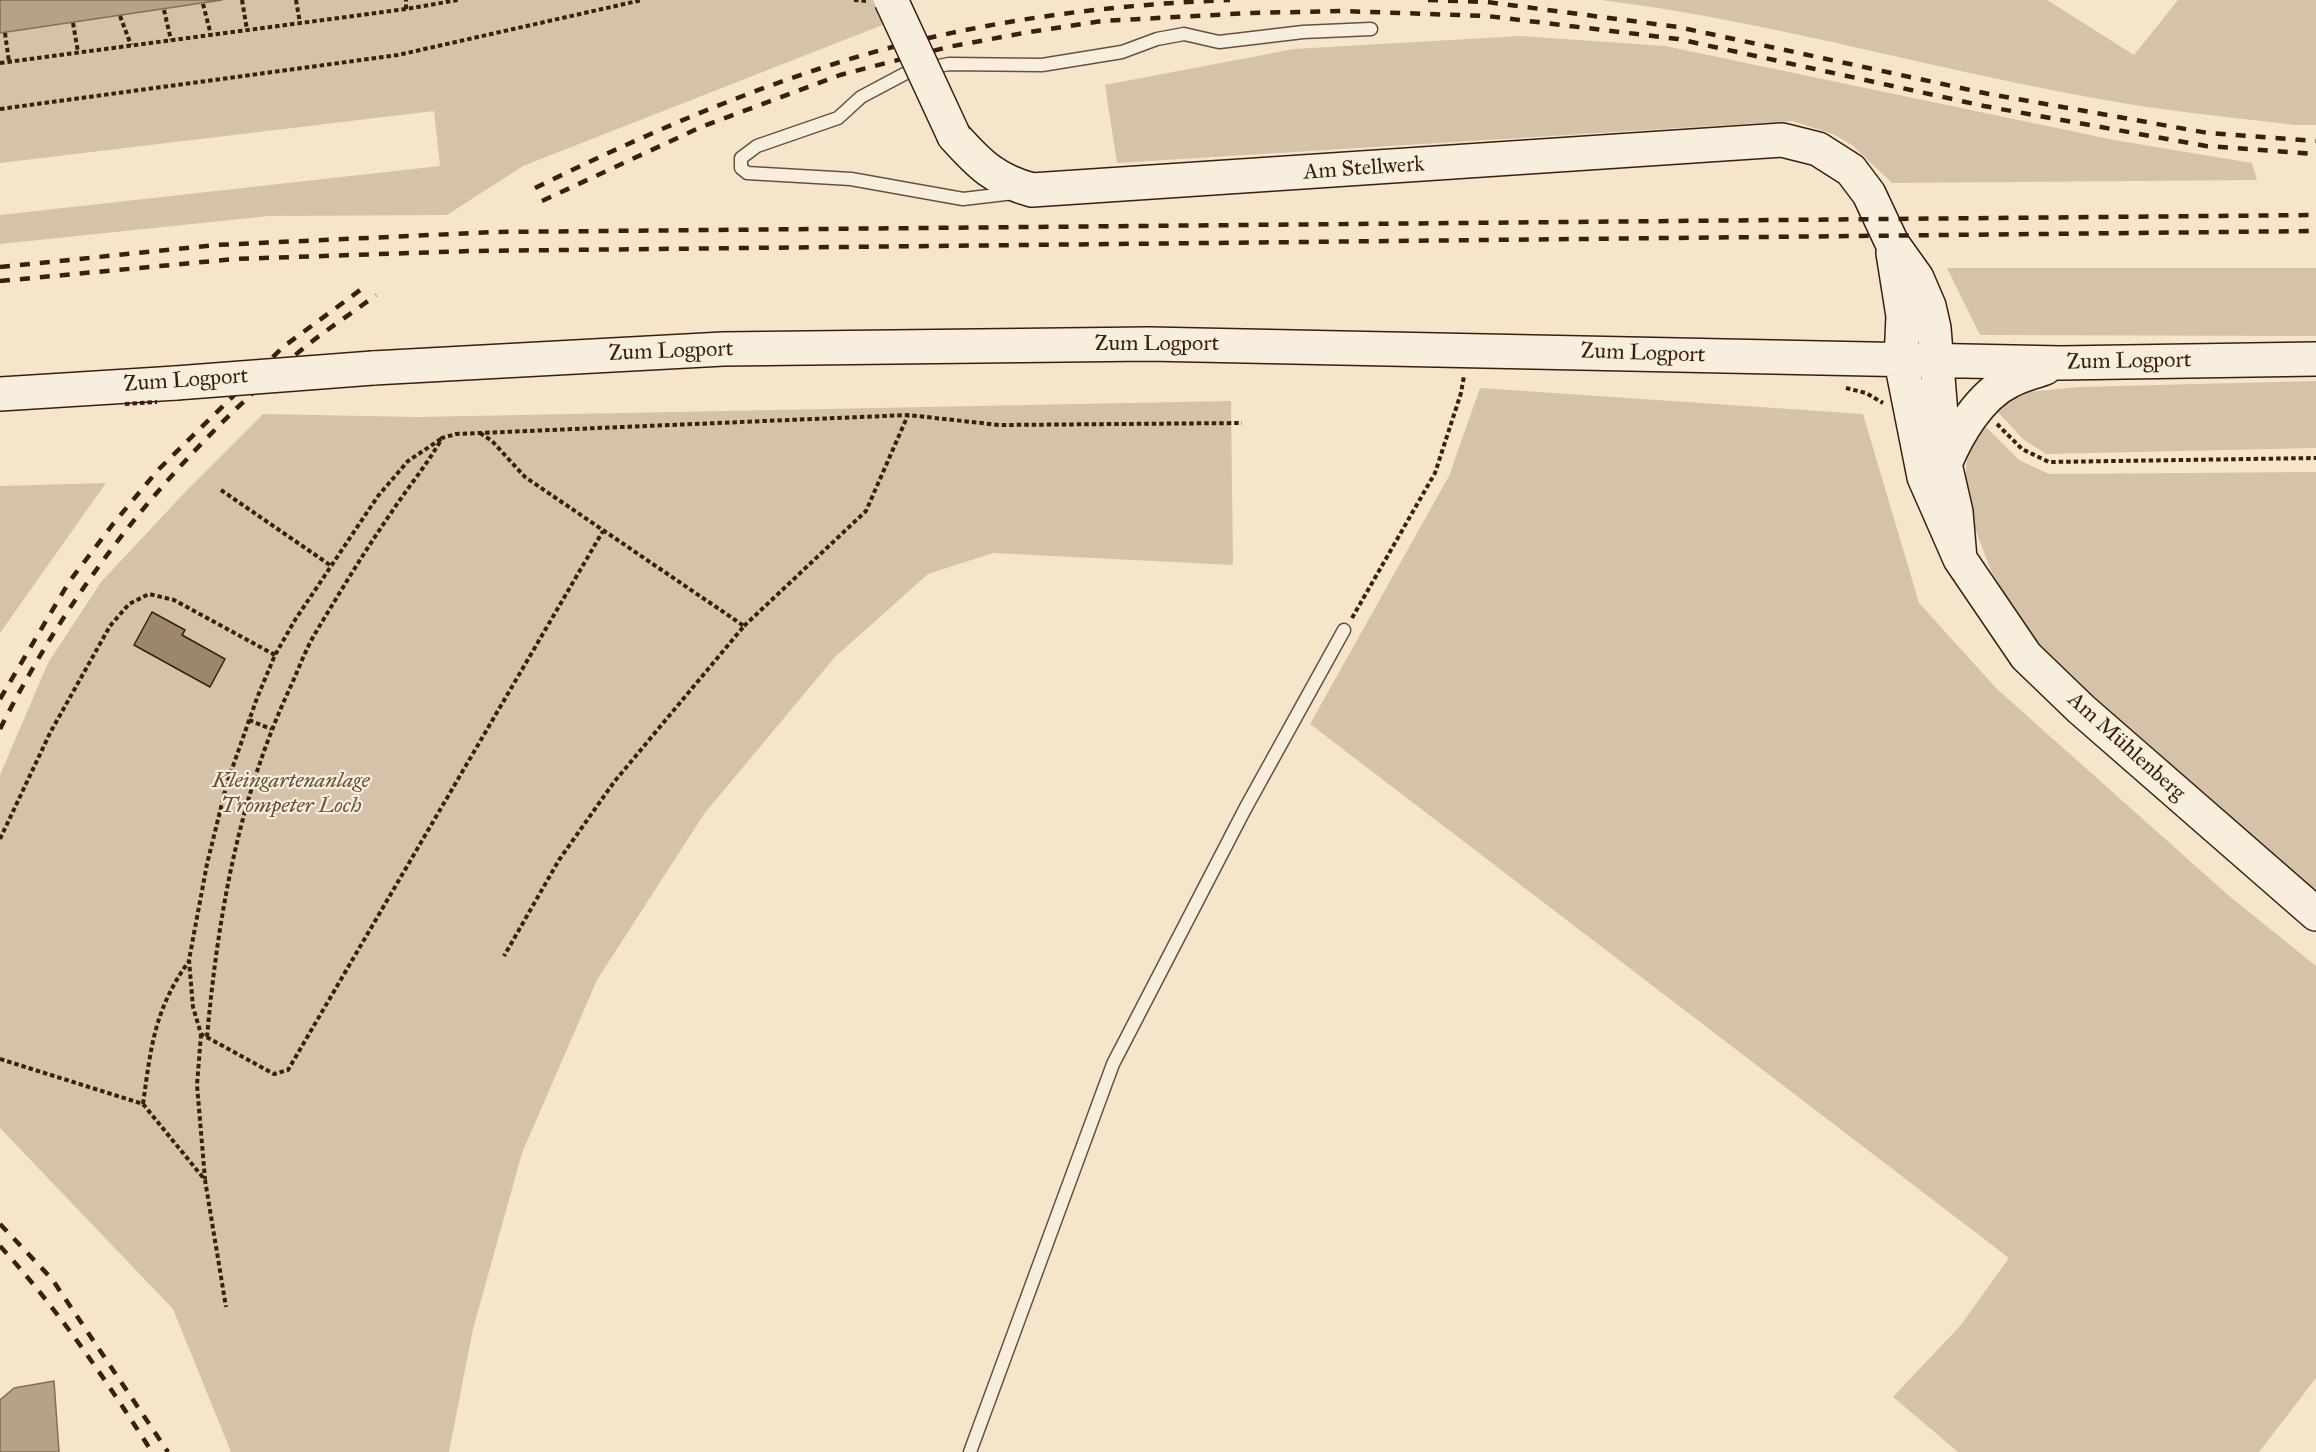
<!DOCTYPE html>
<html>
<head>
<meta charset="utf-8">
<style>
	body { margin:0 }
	canvas { display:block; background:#f5e5ca }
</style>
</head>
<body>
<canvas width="2316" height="1452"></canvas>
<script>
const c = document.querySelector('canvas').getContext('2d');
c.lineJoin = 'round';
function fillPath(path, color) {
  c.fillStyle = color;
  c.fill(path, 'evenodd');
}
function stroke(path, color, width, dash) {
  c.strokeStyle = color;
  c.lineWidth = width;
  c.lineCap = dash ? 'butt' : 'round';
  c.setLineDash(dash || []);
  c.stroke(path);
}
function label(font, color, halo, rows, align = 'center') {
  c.font = font + ' "IM FELL Great Primer",serif';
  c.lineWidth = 4.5;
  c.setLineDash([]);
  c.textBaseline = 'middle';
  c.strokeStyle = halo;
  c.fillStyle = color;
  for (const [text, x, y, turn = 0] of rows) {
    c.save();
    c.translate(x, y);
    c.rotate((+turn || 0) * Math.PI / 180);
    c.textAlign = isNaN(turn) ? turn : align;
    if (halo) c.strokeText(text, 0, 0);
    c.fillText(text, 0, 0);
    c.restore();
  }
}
fillPath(new Path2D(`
	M222 0H873L885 24 523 166 447 215 269 216 0 244V215L440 166 434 111 0 163V33Z
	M1601 0H2047L2134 55 2178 0H2316V125H2295C2239 118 2183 113 2128 104 1951 75 1779 22 1601 0Z
	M1520 36 1665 46 2114 140 2252 163 2257 180 1892 183 1852 145 1833 134 1792 121 1117 163 1105 85 1294 49Z
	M1947 268H2316V336L1980 335Z
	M2316 381V448L2046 454 2023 439 1994 408 2017 393 2079 387Z
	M1480 388 1863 414 1919 603 1997 689 2228 895 2316 966V1378L2259 1452H1958L1893 1397 1960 1326 2009 1258 1310 724 1449 476Z
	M1231 401 1233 565 993 553 928 574 835 657 704 814 597 980 522 1153 473 1329 449 1452H231L173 1309 0 1128V775L48 663 101 582 188 489 263 414 419 417Z
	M1982 423 2019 460 2049 474 2316 472V901L2061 671 2022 623 1991 571 1973 523 1965 481 1968 450Z
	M106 483 0 633V486Z`), '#d5c3a9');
const water = new Path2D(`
	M0 0H222L0 33Z
	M54 1381 59 1452H0V1400L14 1388Z`);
fillPath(water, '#b6a289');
stroke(water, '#856e56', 1.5);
const building = new Path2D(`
	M152 612 185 630 182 635 225 659 210 687 134 645Z`);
fillPath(building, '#9c866e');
stroke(building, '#3b1f0a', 1.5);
const lane = new Path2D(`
	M1014 193 963 199 851 179 747 173 741 168V158L757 146 838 118 861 97 908 72 949 64 1042 65 1122 52 1157 39 1184 34 1219 42 1303 32 1371 29
	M970 1452 1113 1064 1245 809 1344 630`);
const secondary = new Path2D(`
	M954 136C979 164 995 180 1032 190L1782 140 1818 149 1851 170 1869 194 1892 243 1917 278 1929 306 1934 328 1945 464 1956 512 1960 559
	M1893 253 1903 316 1901 361 1924 477 1960 559 2026 656 2081 709 2316 914
	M373 368 723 349 1149 344 2061 363 2316 359
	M0 394 176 383
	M1945 464C1957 435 1979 396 2010 381 2021 375 2034 372 2045 368`);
stroke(lane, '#6a503a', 15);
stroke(secondary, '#3b1f0a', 36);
stroke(new Path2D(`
	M242 0 247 30
	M296 0 300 23
	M854 0 866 1
	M203 4 211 35
	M406 9V0
	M164 10 171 40
	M120 16 131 45
	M73 23 78 52
	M5 33 9 62
	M0 63 406 9 458 0
	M0 109 398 55 642 0
	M1846 388 1866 393 1883 403
	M1997 424 2022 449 2049 462 2316 458
	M480 433 492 441 525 477 744 626 614 782 559 860 504 956
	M441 439 408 461 378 496 295 620 275 655 257 698 227 783 207 864 189 960 193 1007 201 1034 274 1074 288 1070 603 531
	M221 490 330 565
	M1352 618 1435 473 1461 393 1464 376
	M744 626 866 511 908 415
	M249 720 271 729
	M0 839 50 733 110 626 129 604 149 594 174 600 275 655
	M201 1034 197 1085 205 1179
	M207 1037C218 916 238 801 289 690 298 671 305 650 316 632 340 592 364 552 391 513 408 487 427 465 442 438L456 434 908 415 999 425 1242 423
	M0 1059 143 1104 205 1180 226 1307
	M143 1104C151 1047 154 1010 189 961`), '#3b1f0a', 4, [4.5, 3]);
stroke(lane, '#f8eedd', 12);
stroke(secondary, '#f8eedd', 33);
stroke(new Path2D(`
	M1428 0 1487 2 1678 27 1989 94 2208 133 2316 141
	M535 188C633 140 732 96 837 63 964 23 1097 5 1230 0
	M542 201 701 127 840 75 948 47 1029 32 1102 21 1251 13 1341 11 1487 16 1678 39 1984 106 2206 146 2316 154
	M0 267 216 245 495 232 2316 215
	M0 281 235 259 470 251 2316 231
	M0 699 69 582 113 524 158 470 283 347 367 285
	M0 729C75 580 173 459 300 351 324 331 351 314 376 295
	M0 1224 52 1279 168 1452
	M0 1246C58 1309 106 1380 152 1452`), '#3b1f0a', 4.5, [10, 10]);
const secondaryBridge = new Path2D(`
	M891 0 954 136
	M176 383 373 368`);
stroke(secondaryBridge, '#3b1f0a', 36, []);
stroke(new Path2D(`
	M125 404 157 402`), '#3b1f0a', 4, [4.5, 3]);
stroke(secondaryBridge, '#f8eedd', 33);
label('22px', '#3b1f0a', '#f8eedd', [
	["Am Stellwerk",1364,169,-4],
	["Zum Logport",1157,345],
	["Zum Logport",671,352,-2],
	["Zum Logport",1643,354,2],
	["Zum Logport",2129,362,-1],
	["Zum Logport",186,381,-4],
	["Am Mühlenberg",2126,747,42]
]);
label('italic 22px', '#69503a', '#f8eedd', [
	["Kleingartenanlage",291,782],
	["Trompeter Loch",291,807]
]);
</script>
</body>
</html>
